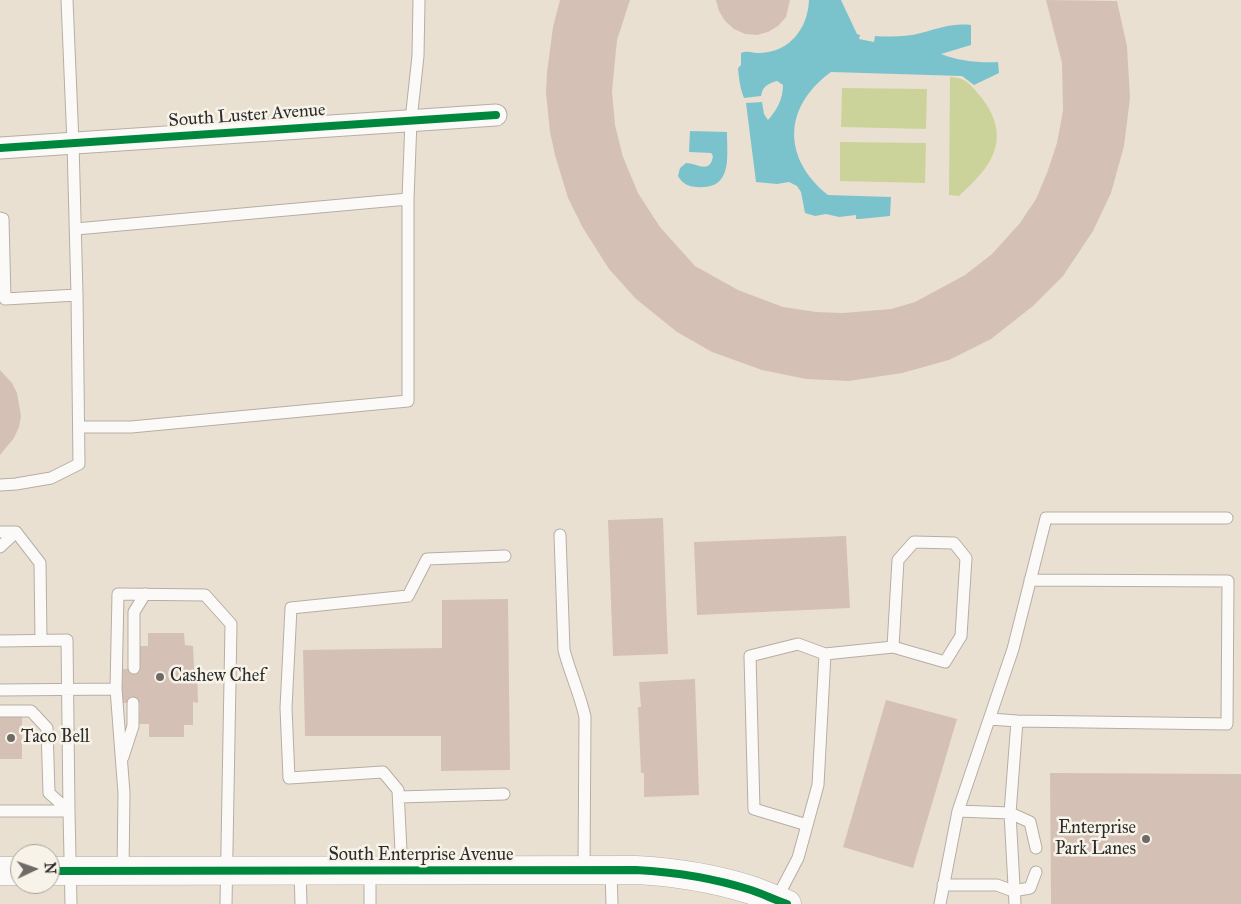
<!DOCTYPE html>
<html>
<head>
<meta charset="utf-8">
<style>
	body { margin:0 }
	#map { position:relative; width:1241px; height:904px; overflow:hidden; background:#eae0d2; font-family:"IM FELL Great Primer",serif }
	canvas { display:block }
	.north { position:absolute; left:10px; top:844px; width:50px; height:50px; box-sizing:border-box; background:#f7f3e8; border:1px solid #a5a39c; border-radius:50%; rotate:87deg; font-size:14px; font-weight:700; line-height:20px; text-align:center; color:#2b2b2b }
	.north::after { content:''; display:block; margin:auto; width:18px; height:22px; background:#6e6a65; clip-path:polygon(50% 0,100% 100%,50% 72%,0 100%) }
</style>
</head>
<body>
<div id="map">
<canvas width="1241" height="904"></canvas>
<div class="north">N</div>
</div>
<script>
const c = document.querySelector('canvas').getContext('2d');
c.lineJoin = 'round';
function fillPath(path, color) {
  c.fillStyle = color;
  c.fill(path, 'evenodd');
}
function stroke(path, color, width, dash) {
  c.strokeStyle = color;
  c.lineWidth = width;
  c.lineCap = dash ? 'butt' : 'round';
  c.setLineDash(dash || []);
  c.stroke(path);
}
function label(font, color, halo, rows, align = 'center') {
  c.font = font + ' "IM FELL Great Primer",serif';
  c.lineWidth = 5;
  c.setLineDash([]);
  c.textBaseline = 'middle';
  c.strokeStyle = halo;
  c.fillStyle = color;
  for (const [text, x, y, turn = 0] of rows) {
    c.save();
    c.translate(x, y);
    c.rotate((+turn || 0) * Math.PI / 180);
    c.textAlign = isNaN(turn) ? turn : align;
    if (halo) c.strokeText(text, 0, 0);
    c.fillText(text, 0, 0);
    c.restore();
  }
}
fillPath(new Path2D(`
	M950 77C967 78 971 85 981 97 1013 138 992 167 959 196L949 195Z
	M842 88 927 89 926 129 841 127Z
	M840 142 926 143 925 183 840 181Z`), '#ccd39a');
fillPath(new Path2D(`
	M809 0H841L857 34 860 35 859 39 874 42 875 36C890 37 906 37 921 33 940 28 952 23 971 25V45L941 54C958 61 980 63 998 62L999 73 974 85 962 76 831 72C783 107 782 158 828 195L891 197 890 216 860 219H856V215L839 217 826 214 815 216 805 213 801 192 797 186 789 182 777 184 756 182 746 103 762 102 764 114 768 120C777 110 783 99 783 85L777 81C767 84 763 86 761 96L744 98C740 88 739 79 738 68L741 65V53C747 50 753 53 760 53 790 52 808 28 809 0Z
	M690 131 727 132C727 157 733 190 697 187 688 187 682 183 678 176L680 168 686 163C697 163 710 175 713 156L711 153 689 152Z`), '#7bc3cc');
fillPath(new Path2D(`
	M560 0H630L617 40 612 91 615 125 623 157 638 193 660 227 695 266 738 290 783 307 816 312 843 313 891 309 915 302 965 275 992 254 1020 223 1036 199 1047 173 1057 143 1063 111 1062 63 1046 0 1117 1 1127 46 1130 98 1124 146 1111 193 1093 231 1063 276 1033 306 991 339 949 360 902 373 849 381 806 379 762 370 712 352 677 332 636 299 609 269 583 228 568 198 555 155 550 132 546 93 547 72 553 27Z
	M716 0H790L786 17 778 26 768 32 757 35 745 34 734 29 725 21 719 11Z
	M0 370 12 383 17 393 21 416 19 427 14 438 0 455Z
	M663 518 668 654 613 656 608 520Z
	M846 536 850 608 697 615 694 542Z
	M508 599 510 770 441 771V736H305L303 650 442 648V600Z
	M148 633H184L185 645 193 646 194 668H197L198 703 193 702V725H184V737H149V724H139L140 703H123L122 686 123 669 140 668V646H148Z
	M695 679 699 795 644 797V773H641L638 707H641L639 682Z
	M886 700 957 719 913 868 843 847Z
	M0 717H22V759H0Z
	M1050 773 1241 774V904H1051Z`), '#d5c0b5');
const lane = new Path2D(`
	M0 218 3 219 5 299 77 295 73 143 67 0
	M76 229 408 199
	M79 427H131L408 401V199L411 120 418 56 419 0
	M0 485 16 484 51 478 79 464 77 295
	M0 532H16L40 563 41 640
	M560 535 564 650C570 673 580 694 585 717L584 870
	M0 547 16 532
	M0 641 67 640 69 811H0
	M825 654 893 647 945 662 961 636 966 558 954 543 914 542 898 560 893 647
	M134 668V612L145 594
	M116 689 124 793 123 871
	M0 690 116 689 118 594 205 595 231 624 226 904
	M0 711H31L47 728 49 793 69 811 71 904
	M990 719 1017 721 1227 724 1228 581 1030 580
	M123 757 133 726V703
	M399 797 504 794
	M958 811 1010 813 1030 822 1036 848
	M300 871 301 904
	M370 871V904
	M402 871 398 790 383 772 289 778 286 708 291 608 408 596 427 559 505 556
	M611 871 612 904
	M943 885H997L1013 891 1030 888 1036 872
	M776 900 798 858 818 785 825 654 798 644 750 656 754 809 807 825
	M940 904 958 811 1013 649 1046 518H1227
	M1015 904 1010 813 1017 721`);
const street = new Path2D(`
	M0 148 496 115`);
const secondary = new Path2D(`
	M0 871H20
	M50 871 636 870C675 872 713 878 751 890 763 894 775 900 787 904`);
stroke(lane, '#b5aea5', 13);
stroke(street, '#b5aea5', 23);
stroke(secondary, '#b5aea5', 29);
stroke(lane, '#fcfaf8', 11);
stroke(street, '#fcfaf8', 21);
stroke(secondary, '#fcfaf8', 28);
stroke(new Path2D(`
	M0 148 496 115
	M50 871 636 870C675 872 713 878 751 890 763 894 775 900 787 904`), '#00873e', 8);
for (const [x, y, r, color] of [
	[160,677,5,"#6e6a65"],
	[11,738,5,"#6e6a65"],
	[1146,839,5,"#6e6a65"]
]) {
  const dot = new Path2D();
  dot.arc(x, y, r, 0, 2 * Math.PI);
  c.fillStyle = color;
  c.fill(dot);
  stroke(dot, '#f7f3e8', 2);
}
label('18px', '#2b2b2b', '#f7f3e8', [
	["South Luster Avenue",247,116,-4],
	["South Enterprise Avenue",421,856]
]);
label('18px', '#2b2b2b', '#f7f3e8', [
	["Cashew Chef",170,677],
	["Taco Bell",21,738],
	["Enterprise",1136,829,"right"],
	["Park Lanes",1136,850,"right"]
], 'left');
</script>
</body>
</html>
